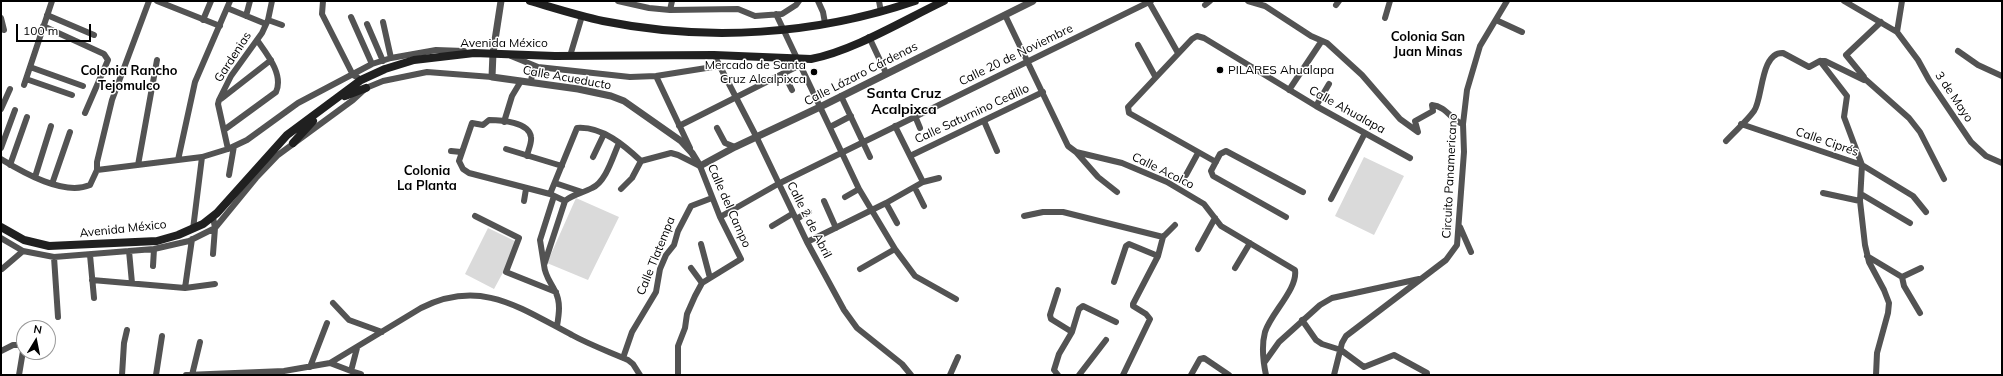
<!DOCTYPE html>
<html>
<head>
<meta charset="utf-8">
<style>
	body { margin:0 }
	#map { position:relative; width:2003px; height:376px; overflow:hidden; background:#fff; font-family:Mulish,sans-serif }
	canvas { display:block }
	.frame { position:absolute; inset:0; border:2px solid #000; pointer-events:none }
	.north { position:absolute; left:16px; top:320px; width:40px; height:40px; box-sizing:border-box; background:#fff; border:1px solid #999; border-radius:50%; rotate:10deg; font-size:11px; font-weight:700; line-height:16px; text-align:center; color:#000 }
	.north::after { content:''; display:block; margin:auto; width:14px; height:18px; background:#000; clip-path:polygon(50% 0,100% 100%,50% 72%,0 100%) }
	.scale { position:absolute; left:16px; top:24px; width:75px; height:18px; box-sizing:border-box; border:2px solid #000; border-top:0; padding-left:5px; font-size:12px; line-height:14px; white-space:nowrap; color:#000; -webkit-text-stroke:3px #fff; paint-order:stroke }
</style>
</head>
<body>
<div id="map">
<canvas width="2003" height="376"></canvas>
<div class="frame"></div>
<div class="north">N</div>
<div class="scale">100 m</div>
</div>
<script>
const c = document.querySelector('canvas').getContext('2d');
c.lineJoin = 'round';
function fillPath(path, color) {
  c.fillStyle = color;
  c.fill(path, 'evenodd');
}
function stroke(path, color, width, dash) {
  c.strokeStyle = color;
  c.lineWidth = width;
  c.lineCap = dash ? 'butt' : 'round';
  c.setLineDash(dash || []);
  c.stroke(path);
}
function label(font, color, halo, rows, align = 'center') {
  c.font = font + ' Mulish,sans-serif';
  c.lineWidth = 3;
  c.setLineDash([]);
  c.textBaseline = 'middle';
  c.strokeStyle = halo;
  c.fillStyle = color;
  for (const [text, x, y, turn = 0] of rows) {
    c.save();
    c.translate(x, y);
    c.rotate((+turn || 0) * Math.PI / 180);
    c.textAlign = isNaN(turn) ? turn : align;
    if (halo) c.strokeText(text, 0, 0);
    c.fillText(text, 0, 0);
    c.restore();
  }
}
fillPath(new Path2D(`
	M1364 157 1404 176 1374 235 1335 216Z
	M576 198 619 217 588 280 547 263Z
	M488 228 519 243 494 289 465 274Z`), '#dadada');
stroke(new Path2D(`
	M157 1 220 26
	M323 1 322 14 353 75 357 77
	M618 1 649 8 670 10 738 9 755 16 782 14 796 5 799 1
	M818 1 823 12 825 23
	M879 1 881 12
	M1248 1 1265 6 1311 36 1327 43 1362 75 1400 119 1418 132 1415 121 1433 111 1432 105C1446 106 1453 122 1463 124
	M1844 1 1897 32 1918 60 1929 80 1971 142 1986 156 2002 163
	M1149 2 1178 53
	M1205 5 1210 1
	M1336 5 1339 1
	M227 8 266 24
	M670 10 672 1
	M776 14 859 189 895 249 915 276 956 299
	M47 15 94 35
	M1005 15 1068 146 1076 152 1122 163 1167 182 1204 204 1221 226 1295 270C1298 289 1271 313 1265 332 1261 347 1263 361 1266 375
	M246 16 250 1
	M351 17 372 64
	M1 18 4 30
	M1385 18 1390 1
	M203 20 211 1
	M268 20 282 25
	M1496 20 1522 32
	M383 22 391 58
	M367 24 383 61
	M43 26 104 54 108 60 85 113
	M1897 32 1902 1
	M869 37 886 73
	M1138 45 1155 76
	M1958 51 1978 65 2002 76
	M714 55 756 136 807 242 844 310 857 328 902 364 911 375
	M511 56 538 67 630 77 656 76 719 66
	M570 56 582 16
	M30 67 83 86
	M784 74 792 90
	M656 76 690 148
	M26 79 72 95
	M1865 79 1909 118 1920 132 1944 179
	M531 82 533 66
	M24 85 52 1
	M1289 90 1321 42
	M841 96 870 157
	M221 99 271 60
	M1316 106 1329 84
	M1 109 10 89
	M915 116 920 128
	M984 121 997 151
	M504 122 512 96 521 81
	M1741 124 1862 165 1844 117 1847 96 1820 61
	M679 126 802 64
	M895 126 923 182
	M830 127 851 116
	M717 128 725 143 735 147
	M224 130 276 92C284 74 266 53 257 40
	M1726 141C1735 131 1746 122 1754 111 1763 99 1760 52 1783 53L1809 67 1820 61H1825L1864 80V77L1846 55 1881 22
	M1 148 15 110
	M228 149 218 104 219 100 231 76 262 33 268 20 272 1
	M506 149 562 166
	M451 151 461 152
	M1076 152 1098 177 1117 192
	M527 156C528 150 532 143 531 137 529 122 501 120 489 120L483 125 472 123 459 161 463 169 469 173 550 194 565 201 544 265C545 276 550 281 555 291 561 302 559 314 557 326
	M910 156 1043 92
	M593 157 604 134
	M1 159C24 173 64 196 90 185L97 170V162L112 100 149 1
	M178 160 195 82 230 1
	M1216 162 1129 113 1128 107 1192 39 1197 36 1204 38 1316 106 1410 158
	M10 165 27 117
	M138 165 157 60
	M1862 165 1860 201 1865 245 1869 262 1884 290 1889 303 1888 313 1877 353 1876 375
	M1862 165 1913 196 1926 212
	M97 170 202 157 228 149 247 140 298 103 372 64 391 58 436 50 464 51
	M229 175 234 146
	M1186 175 1198 153
	M35 177 51 126
	M555 183 582 192
	M52 184 70 132
	M915 188 924 206
	M621 189 632 178 641 161
	M1823 193 1860 201
	M550 194 577 128C602 126 625 146 641 161L671 153 678 155 700 166 720 217 741 259 702 283 695 296 687 314 685 328 678 346V375
	M1861 194 1910 223
	M845 197 859 189
	M1331 199 1365 133
	M524 201 526 189
	M565 201C573 194 583 193 592 188 606 182 613 156 619 143
	M824 201 836 228
	M886 203 897 223
	M475 216 519 238 506 272 556 292
	M1024 216 1043 212H1063L1163 237
	M720 217 778 184 1151 1
	M1286 217 1213 176 1211 171 1220 154 1226 151 1303 192
	M796 219 809 212
	M772 226 792 214
	M1460 227 1471 252
	M193 229 202 157
	M1 238 23 251 54 257 154 249 189 241 215 228 256 178 278 155 353 100 366 88 383 81 427 72 492 77
	M807 242 886 203 923 182 939 178
	M701 244 710 278
	M1198 249 1215 218
	M129 251 132 283
	M213 254 215 228 213 217
	M90 255 94 298
	M1867 256 1902 277 1921 268
	M54 257 58 317
	M544 265 540 240 554 196
	M153 266 154 249
	M691 268 702 283
	M1235 268 1250 243
	M2 269 23 251
	M860 269 895 249
	M1902 277 1904 286 1920 313
	M92 280 185 288 215 284
	M1114 282 1126 246 1129 244 1158 256
	M185 288 192 239
	M333 303 349 320 382 332
	M1302 320 1316 340 1322 344 1341 350 1364 367 1394 355 1427 373V375
	M1072 332 1079 309 1083 306 1116 322
	M357 348 351 371 361 374 359 375
	M1 351 13 345H24L19 375
	M623 358 632 332 656 292 660 269 666 255 674 245 678 231 691 206 712 198
	M330 363 351 371
	M1264 363 1279 342 1320 305 1332 298 1419 279
	M310 367 327 323
	M122 375 124 343 127 330
	M156 375 162 336
	M186 375 284 371 330 363 421 308C481 278 520 308 572 335 590 345 610 352 628 360L633 364 640 375
	M192 375 200 342
	M950 375 958 357
	M1058 375 1054 370 1059 354 1072 332 1051 319 1050 315 1058 290
	M1079 375 1106 340
	M1123 375 1150 319 1146 314 1133 306V304L1158 256 1163 237 1175 225
	M1191 375 1200 359 1204 358 1229 375
	M1334 375 1342 343 1346 336 1446 260 1457 245 1464 152 1463 124 1467 90 1480 46 1507 1`), '#535353', 6);
stroke(new Path2D(`
	M501 1 493 53 492 77 578 89 611 96 624 101 681 141 692 153 700 166 735 147 820 107 1033 1`), '#535353', 7);
stroke(new Path2D(`
	M530 1C554 8 579 16 603 21 707 42 816 35 915 1
	M345 96 366 88
	M293 143 313 121
	M1 227 24 240 49 246 157 241 178 235 203 224 217 213 287 135 361 80 385 69 414 60 474 53 555 56 714 55 811 59C853 51 904 20 944 1`), '#202020', 8);
for (const [x, y, r, color] of [
	[1220,70,4,"#000"],
	[814,72,4,"#000"]
]) {
  const dot = new Path2D();
  dot.arc(x, y, r, 0, 2 * Math.PI);
  c.fillStyle = color;
  c.fill(dot);
  stroke(dot, '#fff', 1.5);
}
label('12px', '#000', '#fff', [
	["Avenida México",504,43],
	["Calle 20 de Noviembre",1016,55,-26],
	["Gardenias",233,57,-57],
	["Calle Lázaro Cárdenas",861,74,-27],
	["Calle Acueducto",567,78,10],
	["3 de Mayo",1954,97,56],
	["Calle Ahualapa",1347,110,29],
	["Calle Saturnino Cedillo",972,114,-25],
	["Calle Ciprés",1827,142,19],
	["Calle Acolco",1163,171,26],
	["Circuito Panamericano",1450,176,-87],
	["Calle del Campo",729,206,66],
	["Calle 2 de Abril",809,220,63],
	["Avenida México",123,229,-6],
	["Calle Tlatempa",656,256,-68]
]);
label('12px', '#000', '#fff', [
	["Mercado de Santa",806,65],
	["Cruz Alcalpixca",806,79],
	["PILARES Ahualapa",1228,70,"left"]
], 'right');
label('bold 13px', '#000', '#fff', [
	["Colonia San",1428,37],
	["Juan Minas",1428,52],
	["Colonia Rancho",129,71],
	["Tejomulco",129,86],
	["Colonia",427,171],
	["La Planta",427,186]
]);
label('bold 14px', '#000', '#fff', [
	["Santa Cruz",904,94],
	["Acalpixca",904,110]
]);
</script>
</body>
</html>
